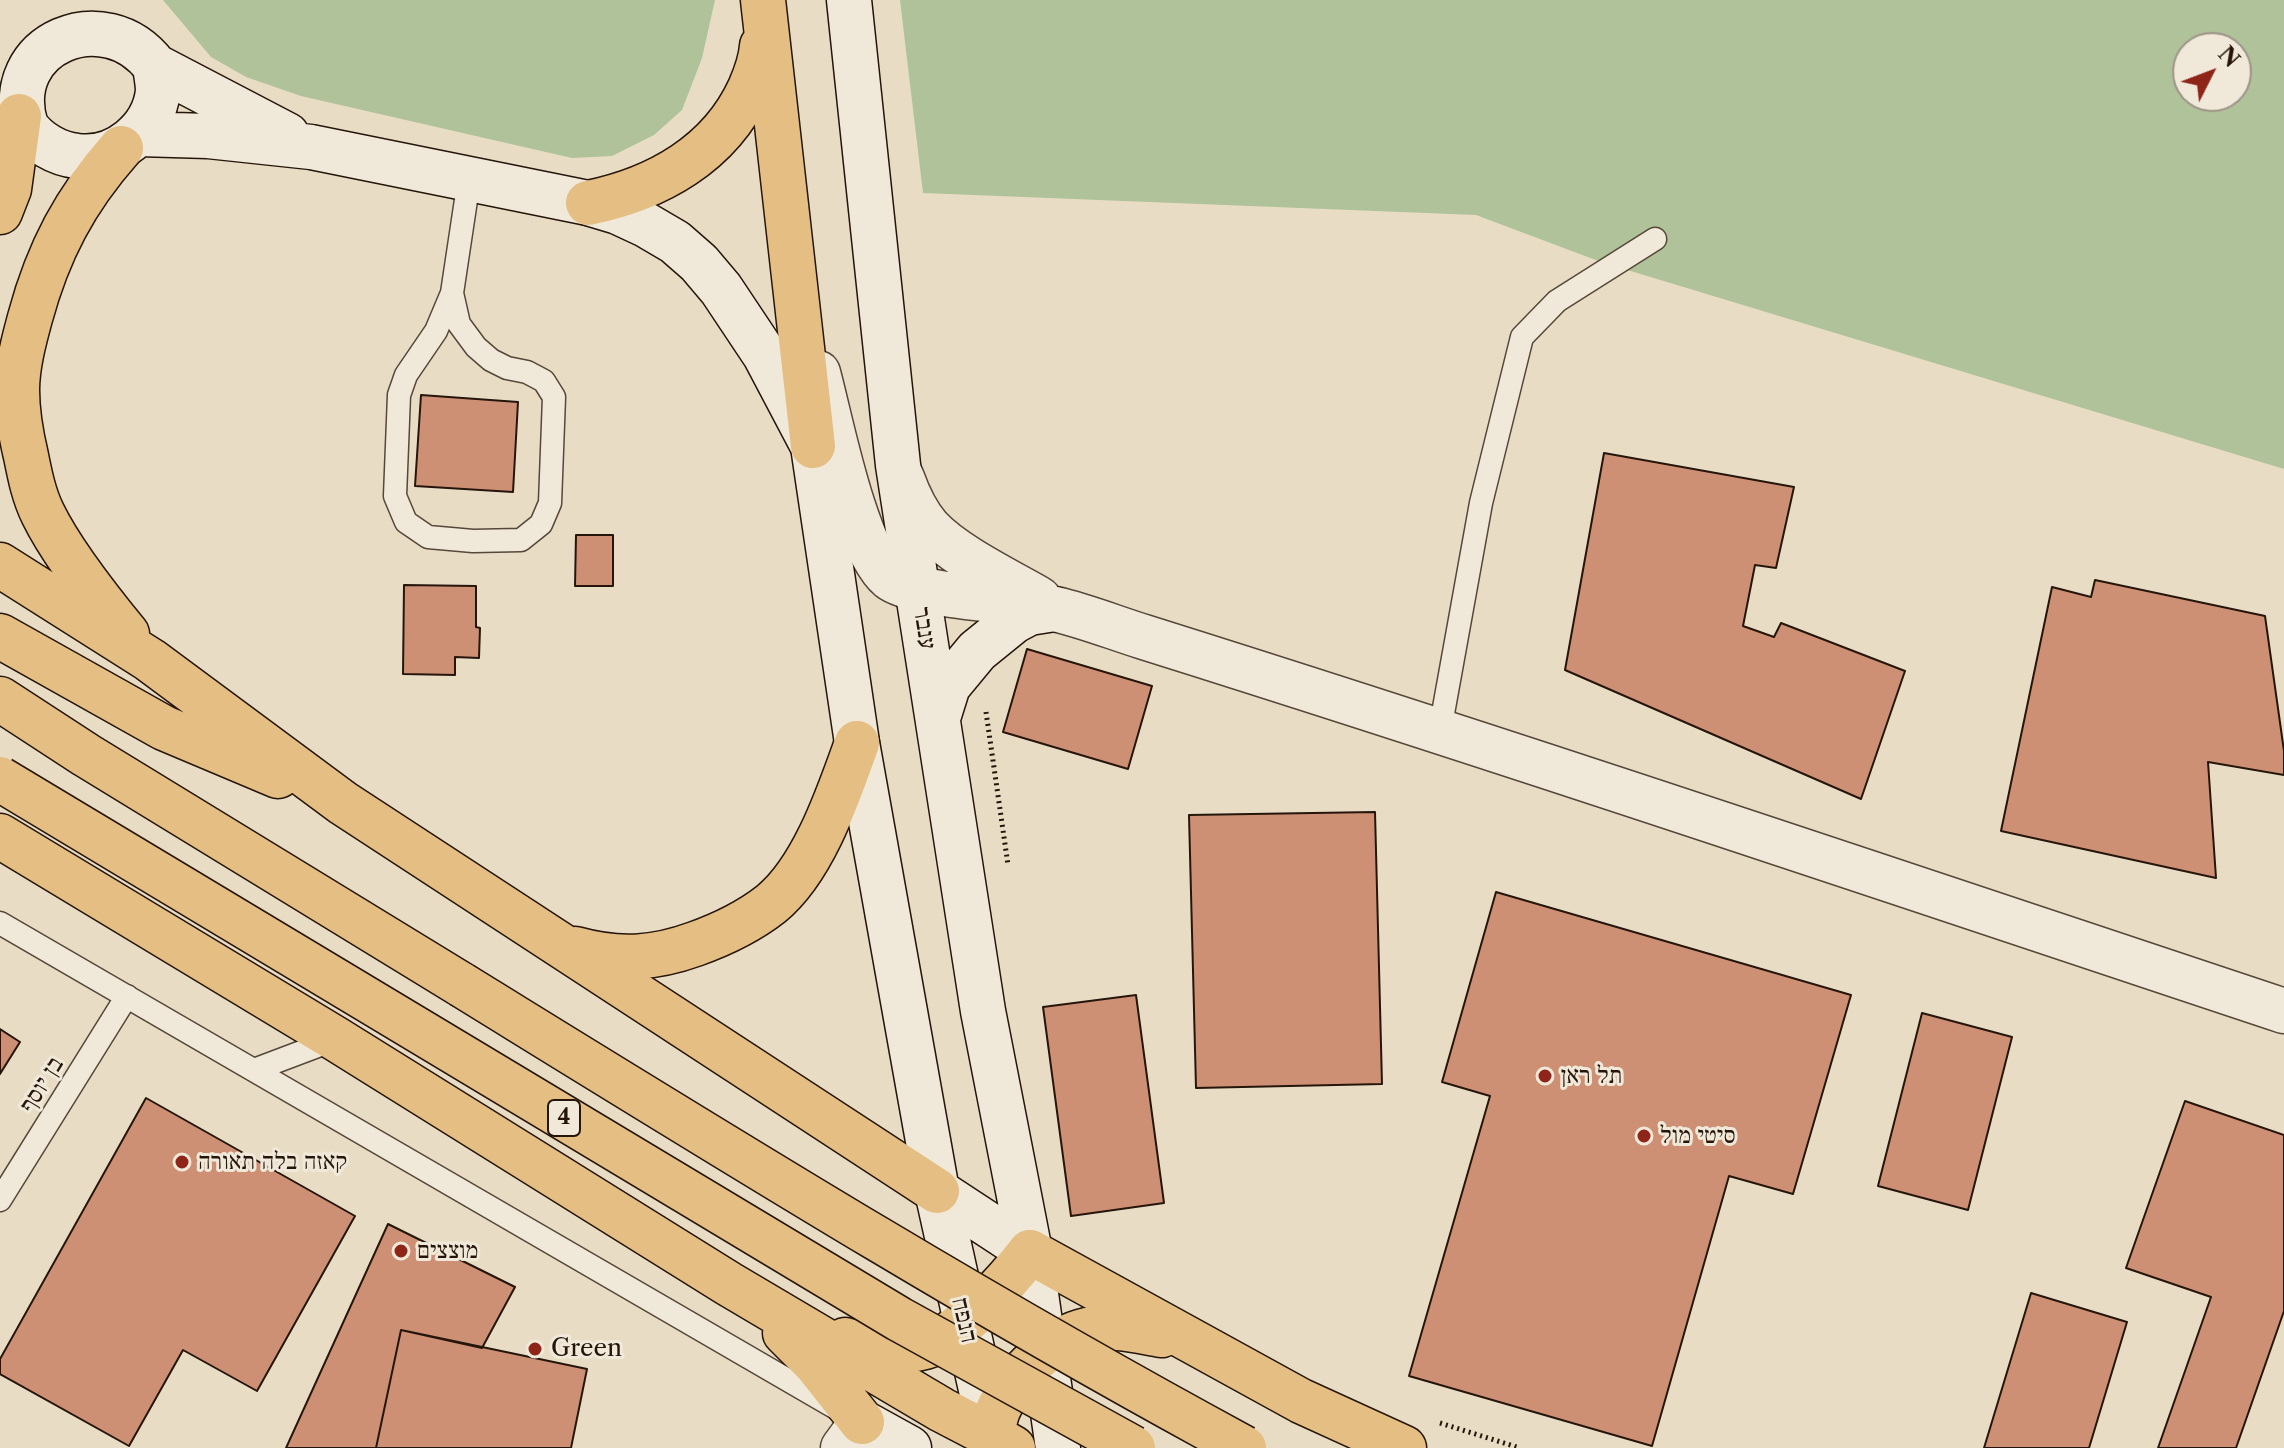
<!DOCTYPE html>
<html>
<head>
<meta charset="utf-8">
<style>
	body { margin:0 }
	#map { position:relative; width:2284px; height:1448px; overflow:hidden; background:#e8ddc4; font-family:"Libre Caslon Text",serif }
	canvas { display:block }
	.north { position:absolute; left:2172px; top:32px; width:80px; height:80px; box-sizing:border-box; background:#f0e9d9; border:2px solid #9f9487; border-radius:50%; rotate:48deg; font-size:22px; font-weight:700; line-height:32px; text-align:center; color:#26150b }
	.north::after { content:''; display:block; margin:auto; width:28px; height:36px; background:#8f2418; clip-path:polygon(50% 0,100% 100%,50% 72%,0 100%) }
</style>
</head>
<body>
<div id="map">
<canvas width="2284" height="1448"></canvas>
<div class="north">N</div>
</div>
<script>
const c = document.querySelector('canvas').getContext('2d');
c.lineJoin = 'round';
function fillPath(path, color) {
  c.fillStyle = color;
  c.fill(path, 'evenodd');
}
function stroke(path, color, width, dash) {
  c.strokeStyle = color;
  c.lineWidth = width;
  c.lineCap = dash ? 'butt' : 'round';
  c.setLineDash(dash || []);
  c.stroke(path);
}
function label(font, color, halo, rows, align = 'center') {
  c.font = font + ' "Libre Caslon Text","Frank Ruhl Libre",serif';
  c.lineWidth = 6;
  c.setLineDash([]);
  c.textBaseline = 'middle';
  c.strokeStyle = halo;
  c.fillStyle = color;
  for (const [text, x, y, turn = 0] of rows) {
    c.save();
    c.translate(x, y);
    c.rotate((+turn || 0) * Math.PI / 180);
    c.textAlign = isNaN(turn) ? turn : align;
    if (halo) c.strokeText(text, 0, 0);
    c.fillText(text, 0, 0);
    c.restore();
  }
}
fillPath(new Path2D(`
	M163 0H715L702 58 682 110 654 135 612 156 572 158 301 96 246 77 211 57Z
	M900 0H2284V469L1601 262 1476 215 923 193ZM2188 48H2236V96H2188Z`), '#afc299');
const building = new Path2D(`
	M421 395 518 402 513 492 415 486Z
	M1604 453 1794 487 1776 568 1755 565 1743 626 1774 637 1781 623 1905 671 1861 799 1565 670Z
	M576 535H613V586H575Z
	M2095 580 2265 616 2284 751V775L2208 762 2216 878 2001 831 2052 587 2091 597Z
	M404 585 476 586V627L480 628 479 658 455 657V675L403 674Z
	M1027 649 1152 686 1128 769 1003 732Z
	M1375 812 1382 1084 1196 1088 1189 815Z
	M1496 892 1851 995 1793 1194 1729 1176 1652 1446 1409 1376 1490 1096 1442 1082Z
	M1136 995 1164 1203 1071 1216 1043 1007Z
	M1922 1013 2012 1037 1968 1210 1878 1186Z
	M0 1029 20 1042 0 1074Z
	M146 1098 355 1216 257 1391 183 1350 129 1446 0 1374V1359Z
	M2185 1101 2284 1135V1311L2236 1448H2158L2211 1297 2126 1268Z
	M388 1224 515 1287 482 1348 401 1330 376 1448H286Z
	M2031 1293 2127 1322 2089 1448H1984Z
	M401 1330 587 1369 571 1448H376Z`);
fillPath(building, '#cd9075');
stroke(building, '#26150b', 2);
const lane = new Path2D(`
	M452 293 459 324 476 347 491 360 507 368 527 372 544 381 554 397 550 503 541 524 521 540 473 541 428 537 406 522 395 496 399 395 406 375 436 331 452 293 469 180
	M1440 730 1481 503 1522 337 1557 301 1655 239
	M0 923 836 1408
	M254 1070 336 1039
	M0 1200 127 996`);
const street = new Path2D(`
	M818 373C831 421 855 549 890 578 914 597 1020 600 1055 609 1085 616 1115 628 1144 637 1526 757 1905 885 2284 1011
	M902 478C908 495 917 514 929 528 954 555 1006 580 1039 599
	M843 1448 862 1422`);
const secondary = new Path2D(`
	M849 0 898 465 983 1011 1030 1252 1058 1448
	M155 66C156 74 158 83 158 91 154 130 116 161 77 156 57 154 37 142 26 126 0 43 105 0 155 66L287 135
	M139 134 208 136 311 147 588 203 618 212 646 225 675 242 699 263 721 289 765 355 813 446 857 743 937 1191 994 1448
	M938 718 948 686 977 651 1014 621 1029 613 1054 609
	M937 1191 1030 1252
	M862 1422 909 1448`);
const primary = new Path2D(`
	M0 836 336 1039 729 1284 942 1410 992 1436
	M785 1333 816 1364 862 1422
	M845 1340C871 1347 898 1355 925 1347 957 1338 1009 1279 1030 1252`);
const highway = new Path2D(`
	M763 0 813 446
	M121 148C75 200 48 251 30 318 24 340 17 366 17 390 17 411 21 435 26 456 30 476 34 496 43 514 62 553 100 601 127 634
	M588 203C657 189 720 154 750 88 756 74 761 61 762 46
	M0 212 9 189 19 116
	M0 565 150 660 343 803 937 1191
	M0 636 164 728 278 776
	M0 699 86 755 462 985
	M575 949C618 961 654 959 695 944 723 934 748 922 771 904 814 869 839 793 857 743
	M1030 1252 1301 1401 1404 1448
	M1013 1448 992 1436C994 1426 995 1415 1000 1406 1014 1375 1054 1337 1087 1330 1112 1324 1138 1331 1162 1335`);
stroke(lane, '#564739', 25);
stroke(street, '#564739', 47);
stroke(secondary, '#26150b', 47);
stroke(primary, '#26150b', 47);
stroke(highway, '#26150b', 47);
stroke(new Path2D(`
	M986 712 1008 865
	M1440 1423 1520 1448`), '#26150b', 5, [2, 4]);
stroke(lane, '#f0e9d9', 22);
stroke(street, '#f0e9d9', 44);
stroke(secondary, '#f0e9d9', 44);
stroke(primary, '#e4be82', 44);
stroke(highway, '#e4be82', 44);
const highwayBridge = new Path2D(`
	M0 779 899 1319 1133 1448
	M462 985C720 1144 977 1304 1244 1448`);
stroke(highwayBridge, '#26150b', 47, []);
stroke(highwayBridge, '#e4be82', 44);
for (const [x, y, r, color] of [
	[1545,1076,8,"#8f2418"],
	[1644,1136,8,"#8f2418"],
	[182,1162,8,"#8f2418"],
	[401,1251,8,"#8f2418"],
	[535,1349,8,"#8f2418"]
]) {
  const dot = new Path2D();
  dot.arc(x, y, r, 0, 2 * Math.PI);
  c.fillStyle = color;
  c.fill(dot);
  stroke(dot, '#f0e9d9', 3);
}
for (const [x, y, w] of [
	[564,1118,32]
]) {
  const box = new Path2D();
  box.roundRect(x - w / 2, y - 18, w, 36, 6);
  c.fillStyle = '#f0e9d9';
  c.fill(box);
  stroke(box, '#26150b', 2);
}
label('bold 22px', '#26150b', null, [
	["4",564,1118]
]);
label('24px', '#26150b', '#f0e9d9', [
	["ענבר",924,628,81],
	["בן יוסף",42,1085,-58],
	["הנפח",964,1320,77]
]);
label('24px', '#26150b', '#f0e9d9', [
	["תל ראן",1561,1076],
	["סיטי מול",1660,1136],
	["קאזה בלה תאורה",198,1162],
	["מוצצים",417,1251],
	["Green",551,1349]
], 'left');
</script>
</body>
</html>
